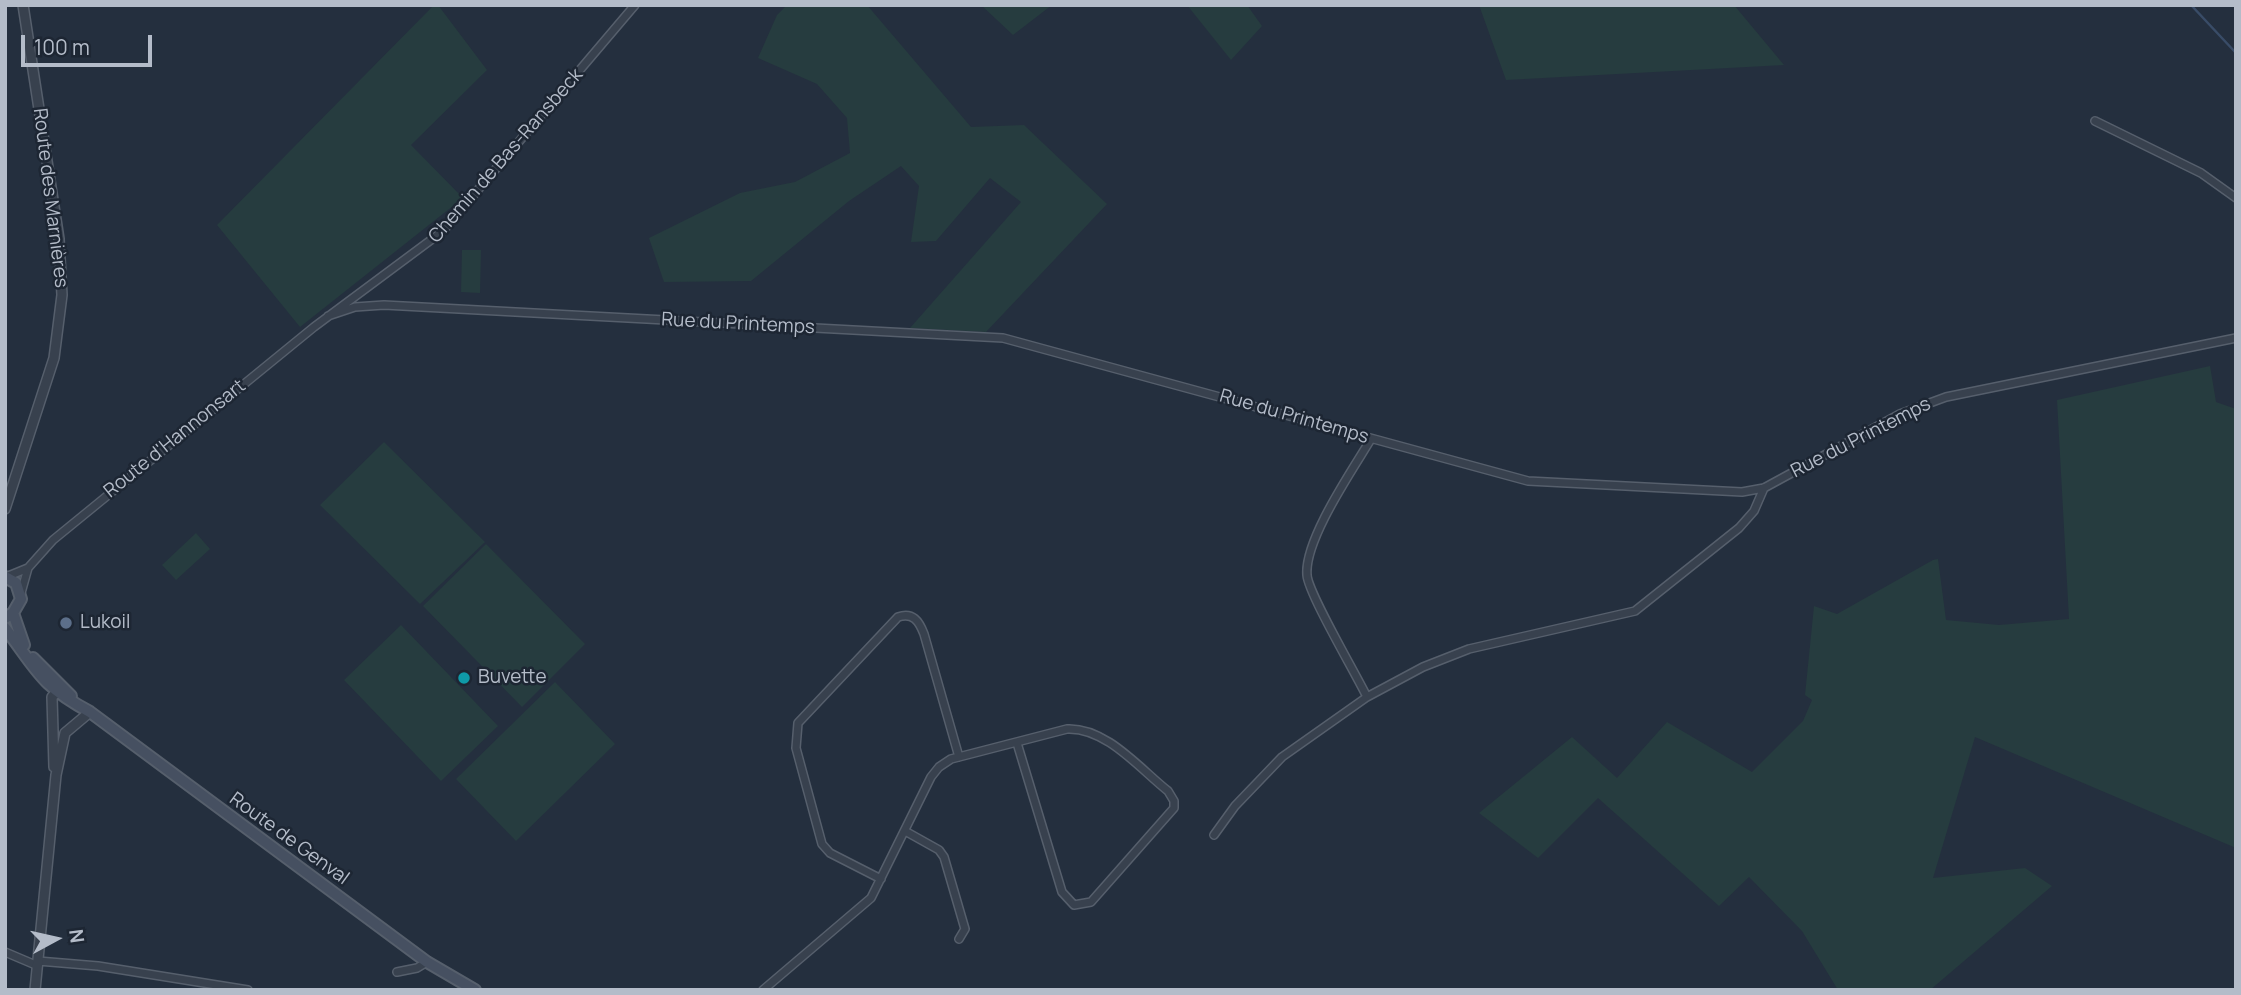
<!DOCTYPE html>
<html>
<head>
<meta charset="utf-8">
<style>
	body { margin:0 }
	#map { position:relative; width:2241px; height:995px; overflow:hidden; background:#242f3e; font-family:Manrope,sans-serif }
	canvas { display:block }
	.frame { position:absolute; inset:0; border:7px solid #b4bcc9; pointer-events:none }
	.north { position:absolute; left:21px; top:904px; width:70px; height:70px; -webkit-text-stroke:5px #1d2633; paint-order:stroke; rotate:82deg; font-size:19px; font-weight:700; line-height:28px; text-align:center; color:#b4bcc9 }
	.north::after { content:''; display:block; margin:auto; width:24px; height:32px; background:#b4bcc9; clip-path:polygon(50% 0,100% 100%,50% 72%,0 100%) }
	.scale { position:absolute; left:21px; top:35px; width:131px; height:32px; box-sizing:border-box; border:4px solid #b4bcc9; border-top:0; padding-left:9px; font-size:21px; line-height:24px; white-space:nowrap; color:#b4bcc9; -webkit-text-stroke:5px #1d2633; paint-order:stroke }
</style>
</head>
<body>
<div id="map">
<canvas width="2241" height="995"></canvas>
<div class="frame"></div>
<div class="north">N</div>
<div class="scale">100 m</div>
</div>
<script>
const c = document.querySelector('canvas').getContext('2d');
c.lineJoin = 'round';
function fillPath(path, color) {
  c.fillStyle = color;
  c.fill(path, 'evenodd');
}
function stroke(path, color, width, dash) {
  c.strokeStyle = color;
  c.lineWidth = width;
  c.lineCap = dash ? 'butt' : 'round';
  c.setLineDash(dash || []);
  c.stroke(path);
}
function label(font, color, halo, rows, align = 'center') {
  c.font = font + ' Manrope,sans-serif';
  c.lineWidth = 5;
  c.setLineDash([]);
  c.textBaseline = 'middle';
  c.strokeStyle = halo;
  c.fillStyle = color;
  for (const [text, x, y, turn = 0] of rows) {
    c.save();
    c.translate(x, y);
    c.rotate((+turn || 0) * Math.PI / 180);
    c.textAlign = isNaN(turn) ? turn : align;
    if (halo) c.strokeText(text, 0, 0);
    c.fillText(text, 0, 0);
    c.restore();
  }
}
fillPath(new Path2D(`
	M434 5H438L487 70 411 145 463 198 300 327 217 225Z
	M787 5H867L971 127 1024 125 1107 204 986 332 910 328 1021 202 990 178 936 241 911 242 919 186 901 166 849 201 751 281 664 282 649 238 740 193 795 182 850 153 847 118 817 84 758 58 777 15Z
	M981 5H1052L1013 35Z
	M1187 5H1247L1262 26 1231 60Z
	M1479 5H1734L1784 65 1506 80Z
	M462 250H481L480 293 461 292Z
	M2210 366 2216 402 2236 409V848L1975 737 1933 878 2025 868 2052 886 1930 990H1838L1802 931 1749 877 1719 906 1598 798 1538 858 1479 813 1572 737 1617 778 1667 722 1752 772 1803 721 1812 700 1805 695 1814 606 1837 614 1933 560 1938 559 1946 620 1999 625 2069 619 2057 400Z
	M384 442 485 542 420 604 320 505Z
	M196 533 210 549 176 580 162 565Z
	M486 544 585 644 522 707 423 606Z
	M401 625 498 726 441 781 344 680Z
	M555 682 615 744 516 841 456 779Z`), '#263c3f');
stroke(new Path2D(`
	M2191 5 2236 53`), '#394c67', 2.5);
const minor = new Path2D(`
	M2095 121 2201 173 2236 198
	M328 316 355 307 384 305 1003 338 1528 481 1742 492 1764 488 1900 414 1946 397 2236 338
	M6 577 28 568
	M21 593 28 568 53 540 314 327 443 231 635 5
	M1367 697C1356 674 1308 593 1307 575 1304 540 1353 469 1371 439
	M905 831 939 850 944 857 965 929 959 939
	M1214 835 1235 806 1282 757 1367 697 1423 667 1469 649 1635 611 1739 528 1754 511 1764 488
	M881 879 830 853 822 844 796 748 798 723 898 617C913 612 919 621 924 634L959 757
	M5 952 38 966
	M38 961 98 966 248 990
	M397 972 417 968 427 962
	M763 990 871 898 931 777 939 767 951 759 1067 729C1106 727 1140 769 1168 791L1174 801V808L1091 902 1074 905 1062 892 1017 743`);
const tertiary = new Path2D(`
	M5 509 54 358 62 295 59 239 23 5
	M54 767 52 697 56 693H64
	M35 990 56 775 65 733 90 712`);
const secondary = new Path2D(`
	M5 577 16 583 21 599 13 613 5 618
	M13 613 24 645
	M5 628C38 671 40 685 90 712L427 962 475 990
	M33 658 71 696`);
stroke(minor, '#565f6c', 10);
stroke(tertiary, '#565f6c', 12);
stroke(secondary, '#565f6c', 14);
stroke(minor, '#38414e', 7);
stroke(tertiary, '#38414e', 9);
stroke(secondary, '#465061', 10);
for (const [x, y, r, color] of [
	[66,623,7,"#5c6f8a"],
	[464,678,7,"#0f9aa8"]
]) {
  const dot = new Path2D();
  dot.arc(x, y, r, 0, 2 * Math.PI);
  c.fillStyle = color;
  c.fill(dot);
  stroke(dot, '#1d2633', 2.5);
}
label('19px', '#b4bcc9', '#1d2633', [
	["Chemin de Bas-Ransbeck",506,156,-49],
	["Route des Marnières",50,198,83],
	["Rue du Printemps",738,324,3],
	["Rue du Printemps",1294,417,16],
	["Rue du Printemps",1861,438,-27],
	["Route d'Hannonsart",175,439,-39],
	["Route de Genval",289,839,36]
]);
label('19px', '#b4bcc9', '#1d2633', [
	["Lukoil",80,623],
	["Buvette",478,678]
], 'left');
</script>
</body>
</html>
